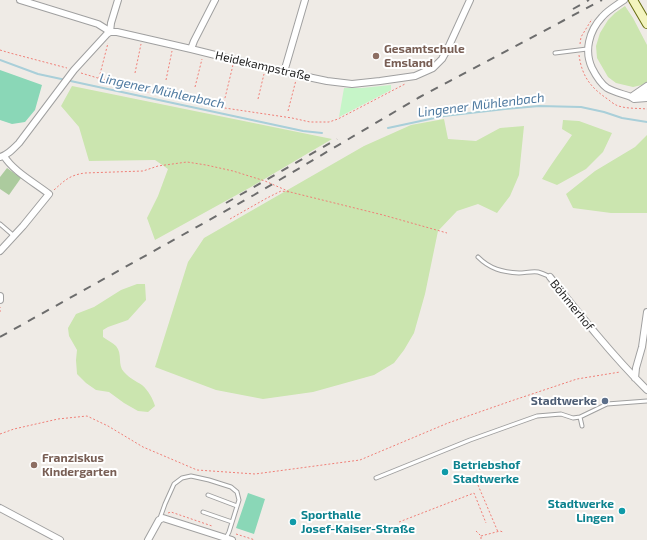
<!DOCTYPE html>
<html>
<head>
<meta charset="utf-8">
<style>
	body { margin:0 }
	canvas { display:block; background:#efebe6 }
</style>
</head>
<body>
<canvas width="647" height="540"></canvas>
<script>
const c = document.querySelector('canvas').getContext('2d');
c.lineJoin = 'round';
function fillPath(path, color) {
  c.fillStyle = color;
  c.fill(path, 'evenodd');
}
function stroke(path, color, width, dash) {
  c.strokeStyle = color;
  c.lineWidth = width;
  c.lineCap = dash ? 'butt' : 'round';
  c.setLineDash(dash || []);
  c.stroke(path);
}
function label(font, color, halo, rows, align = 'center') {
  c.font = font + ' "Exo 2",sans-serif';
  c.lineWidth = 4;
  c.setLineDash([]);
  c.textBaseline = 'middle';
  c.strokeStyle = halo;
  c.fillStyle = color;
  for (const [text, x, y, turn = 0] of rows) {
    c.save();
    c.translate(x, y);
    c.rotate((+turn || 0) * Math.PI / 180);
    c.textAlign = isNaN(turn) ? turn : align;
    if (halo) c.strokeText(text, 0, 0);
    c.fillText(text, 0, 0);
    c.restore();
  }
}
fillPath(new Path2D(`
	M625 6 633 18 647 45V82L642 85 633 87 616 83 608 77 597 58 596 46 600 33 608 20 615 13Z
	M72 86 332 139 251 187 155 240 147 218 158 196 168 169 155 160 89 161 79 127 61 106Z
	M444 119 448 139 476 141 500 128 524 126 519 175 510 196 497 213 478 204 457 211 438 231 425 294 414 333 404 350 394 363 374 375 313 392 263 399 216 390 155 367 188 262 204 238 364 146 411 125Z
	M563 120 579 121 612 133 603 152 586 169 557 185 542 179C551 164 562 150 572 135L562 129Z
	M647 135V213H611L573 208 566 194 595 171 635 147Z
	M137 284H145L146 300 128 320 108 327 103 330V337C107 340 113 343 116 346 123 354 117 365 124 372 129 378 136 381 142 385 148 390 153 399 155 406L148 412 138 411 124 403 109 392 96 390 86 383 77 374 76 360 77 350 69 336 68 328 76 314 94 307 121 290Z`), '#cbe5af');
fillPath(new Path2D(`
	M7 168 21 178 9 195 0 189V177Z`), '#accb9e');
fillPath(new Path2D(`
	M391 85V90L339 117 344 88H362Z`), '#c6f5c8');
fillPath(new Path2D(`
	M0 70 42 85 35 110 25 122 12 124 0 120Z
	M248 493 265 499 254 534 236 528Z`), '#8ad7b7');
stroke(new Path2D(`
	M0 60 38 74 303 131 322 133
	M388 128 444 116 505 109 539 106 581 107 604 112 622 118 647 122`), '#a9cfd9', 2);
const service = new Path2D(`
	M555 53 587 49
	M0 224 14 236
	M478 257C490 269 502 272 519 273 525 273 532 271 538 272 542 273 546 275 550 277
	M580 417 582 426
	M376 478 470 440 537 416 561 414 573 418 580 417 607 404 647 401
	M208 495 237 506
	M203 512 232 522
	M160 518 165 504 174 484 182 478 191 476 209 480 231 487 237 492 239 500 229 532 226 538`);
const minor = new Path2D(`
	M20 0 98 24 106 29 110 32H117L191 49 284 72 327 81 352 84 380 81 415 76 433 68 442 59 448 48 470 0
	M624 0C617 5 608 10 602 17 589 31 584 51 592 68 596 76 600 83 607 88 614 92 623 94 631 97L634 99 647 98
	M191 49 194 41 215 0
	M284 72 305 0
	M636 95 647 93
	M631 97 647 86
	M0 157C8 155 13 149 19 143L74 70 107 34 110 32 111 23 118 0
	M0 251 23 226 49 194C35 183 13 171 4 156
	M550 277C581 316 612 355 647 390
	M0 296V300
	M635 378 636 368 642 347 647 312
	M0 508 60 540
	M148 540 159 520 163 518 232 540`);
const secondary = new Path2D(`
	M633 0 647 24`);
stroke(service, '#a0a0a0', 5);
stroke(minor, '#a0a0a0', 8);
stroke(secondary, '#666d0e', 10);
stroke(new Path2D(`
	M580 44 581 37 592 19
	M0 50 10 53 67 68
	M579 55C582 77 591 88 609 100 611 102 614 104 616 105 625 109 637 108 647 109
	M81 73 138 90 218 107 292 118 310 122H329L338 119 405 84
	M135 73 141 44
	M99 78 108 43
	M166 80 172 51
	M195 87 202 59
	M258 99 264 74
	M224 102 233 65
	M288 111 296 80
	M54 190C65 180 70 175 85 173L143 171 158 166 187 162 206 165 233 171 265 181 290 192
	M230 219 267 198 281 191 290 192 383 215 447 233
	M0 312V307
	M0 434 14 429 58 419 87 416 108 426 143 447 197 470 255 474 360 460 448 423 511 401 577 379 620 372
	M478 485 498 532
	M168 513 171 512 212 526
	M399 522 474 493 486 523
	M476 531 481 536V540
	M236 534 255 540
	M481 536 500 531 503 532`), '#ef7f77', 1, [2, 2]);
stroke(service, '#fff', 3);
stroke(minor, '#fff', 6);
stroke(secondary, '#f3f4be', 8);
stroke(new Path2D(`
	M573 9 589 0
	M226 203 337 139
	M0 337 254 195 418 98 602 0`), '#6d6d6d', 2, [8, 8]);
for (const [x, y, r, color] of [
	[376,56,4,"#8d6e63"],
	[605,401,4,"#5c6f8a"],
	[34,465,4,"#8d6e63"],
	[445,472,4,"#0f9aa8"],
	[622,511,4,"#0f9aa8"],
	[293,522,4,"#0f9aa8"]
]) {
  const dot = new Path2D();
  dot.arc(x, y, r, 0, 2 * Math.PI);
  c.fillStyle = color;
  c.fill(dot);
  stroke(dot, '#fff', 1.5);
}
label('bold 12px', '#785e54', '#fff', [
	["Gesamtschule",384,49],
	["Emsland",384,63],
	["Franziskus",42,458],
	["Kindergarten",42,472]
], 'left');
label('12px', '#1f1f1f', '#fff', [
	["Heidekampstraße",263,66,13],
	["Böhmerhof",572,305,51]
]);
label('bold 12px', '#4e5e75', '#fff', [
	["Stadtwerke",597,401]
], 'right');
label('bold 12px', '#0d838f', '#fff', [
	["Betriebshof",453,465],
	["Stadtwerke",453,479],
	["Stadtwerke",614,504,"right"],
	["Lingen",614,518,"right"],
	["Sporthalle",301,515],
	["Josef-Kaiser-Straße",301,529]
], 'left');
label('italic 13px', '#4f7aa0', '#fff', [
	["Lingener Mühlenbach",162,91,12],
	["Lingener Mühlenbach",481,105,-7]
]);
</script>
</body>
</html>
